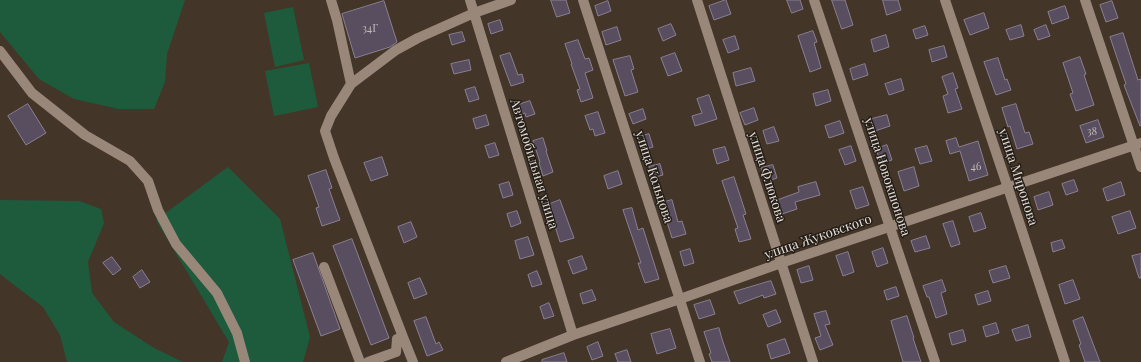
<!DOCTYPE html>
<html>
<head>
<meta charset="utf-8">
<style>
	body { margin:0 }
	canvas { display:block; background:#433528 }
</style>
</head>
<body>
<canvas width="1141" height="362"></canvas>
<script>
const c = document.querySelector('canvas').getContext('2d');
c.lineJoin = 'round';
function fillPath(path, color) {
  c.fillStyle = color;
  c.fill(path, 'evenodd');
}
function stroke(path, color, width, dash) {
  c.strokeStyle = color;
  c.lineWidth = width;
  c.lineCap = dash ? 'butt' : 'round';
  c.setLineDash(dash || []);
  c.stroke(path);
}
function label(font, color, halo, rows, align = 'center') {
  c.font = font + ' "Playfair Display",serif';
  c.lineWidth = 3;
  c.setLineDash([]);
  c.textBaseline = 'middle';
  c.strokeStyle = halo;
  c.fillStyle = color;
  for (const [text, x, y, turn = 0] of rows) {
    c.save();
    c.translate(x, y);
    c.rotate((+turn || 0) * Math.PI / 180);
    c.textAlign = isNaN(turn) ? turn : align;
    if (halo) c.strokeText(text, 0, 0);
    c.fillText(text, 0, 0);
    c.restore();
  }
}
fillPath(new Path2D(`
	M0 0H185L167 54 165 82 154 109H119L74 99 39 79 0 32Z
	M293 7 304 60 275 67 264 13Z
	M309 63 318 107 274 116 265 71Z
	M228 167 280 219 310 337 303 362H222L229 342 156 220Z
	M0 200 79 201 101 209 104 223 88 262 92 293 114 322 154 348 183 362H67L60 335 43 307 0 274Z`), '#1e5b3c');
const building = new Path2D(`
	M551 0H566L570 13 557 17Z
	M726 0 731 14 714 20 709 6Z
	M787 0H800L803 9 792 13Z
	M832 0H845L853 25 842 29Z
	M883 0H898L901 10 887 15Z
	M384 1 397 42 390 47 355 58 342 14Z
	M608 1 611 11 598 16 595 6Z
	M1112 1 1118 18 1106 22 1100 5Z
	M1065 6 1069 18 1052 24 1048 12Z
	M984 13 989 28 970 35 964 20Z
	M500 20 503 30 491 34 488 24Z
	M671 24 676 35 663 41 658 29Z
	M1021 25 1024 36 1010 40 1006 30Z
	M1046 25 1050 36 1038 40 1034 30Z
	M925 26 928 35 916 39 913 30Z
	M617 27 621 40 606 45 602 32Z
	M813 31 817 42 814 43 821 68 810 72 798 36Z
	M462 32 465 41 452 45 449 35Z
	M1123 33 1138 80 1141 79V125L1140 126 1124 85 1126 84 1110 37Z
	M886 35 889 47 874 52 871 40Z
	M735 36 739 49 728 53 723 40Z
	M578 40 585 59 589 58 593 70 585 73 593 98 581 102 577 90 580 89 571 64H572L565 44Z
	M944 46 947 57 932 62 929 50Z
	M510 53 518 75 522 74 524 82 511 86 500 56Z
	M675 53 682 71 668 76 661 58Z
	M630 56 634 69 631 70 638 92 625 96 613 60Z
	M1080 57 1086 74 1084 75 1094 105 1076 111 1070 94 1073 93 1063 63Z
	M998 58 1005 80 1007 79 1011 90 996 95 984 62Z
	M469 60 471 70 454 74 451 64Z
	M865 64 868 75 853 80 850 69Z
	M751 68 755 81 736 86 733 73Z
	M953 73 958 88 955 89 962 109 948 113 943 96 948 94 942 77Z
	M901 79 904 90 889 95 885 84Z
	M475 87 479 99 469 102 465 90Z
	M828 90 831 101 816 106 813 94Z
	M709 95 717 119 695 126 692 116 702 113 697 99Z
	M530 101 535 114 526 117 525 113 521 114 518 105Z
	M28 104 46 133 26 145 8 116Z
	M1016 104 1025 133 1029 132 1033 144 1017 149 1010 126 1008 127 1002 108Z
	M754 108 758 120 745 125 740 113Z
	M643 109 646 119 633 124 629 114Z
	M598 112 605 133 595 136 593 129 590 130 585 116Z
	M486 115 489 125 476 129 473 119Z
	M887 115 890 126 875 131 872 119Z
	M1098 120 1104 137 1086 143 1080 126Z
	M840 121 844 133 829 138 825 126Z
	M774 127 779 141 767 144 763 131Z
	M649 134 653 147 643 150 639 137Z
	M543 138 547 151H546L553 172 543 176 539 163 540 162 533 141Z
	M956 138 959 147 978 141 988 175 969 181 960 151 950 154 946 141Z
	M495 143 499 155 489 158 485 146Z
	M887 145 892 160 881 164 876 149Z
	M851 146 856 161 845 165 839 150Z
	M927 146 932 161 920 164 915 149Z
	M725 147 729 160 717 164 713 150Z
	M382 157 388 175 371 181 364 163Z
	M660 164 663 175 652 178 649 167Z
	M773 165 777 178 766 182 761 168Z
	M914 167 919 186 904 191 898 172Z
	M326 170 332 188 329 189 340 220 322 226 316 208 319 207 308 176Z
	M618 171 622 184 608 189 604 176Z
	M734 177 746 214 743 215 751 239 739 242 735 229 738 228 722 181Z
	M1074 180 1078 191 1066 195 1062 184Z
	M509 182 513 195 503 198 499 185Z
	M816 182 820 195 795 202 797 209 782 214 777 200 799 192 798 187Z
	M1121 182 1125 195 1107 201 1103 189Z
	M863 187 869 205 856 209 850 191Z
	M1049 192 1053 205 1038 210 1034 197Z
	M560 200 574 238 560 242 554 223H556L550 204Z
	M672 200 678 222 682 221 686 234 672 238 661 203Z
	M632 208 638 230 643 228 659 279 645 283 638 263H641L623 210Z
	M517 211 521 223 511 227 507 214Z
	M1130 211 1136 228 1118 234 1112 217Z
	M981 213 986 228 974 232 969 217Z
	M953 221 960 244 951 247 943 224Z
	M411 222 417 237 404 243 398 227Z
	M926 236 930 248 915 252 911 241Z
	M528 237 534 255 520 259 515 241Z
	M352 239 389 338 371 345 333 246Z
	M1062 240 1065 248 1053 252 1051 243Z
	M883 248 888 263 877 267 872 252Z
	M690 249 694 263 684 266 680 252Z
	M848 252 854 272 843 276 836 256Z
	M313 253 340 329 321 336 293 260Z
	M1141 254V278H1139L1132 256Z
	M582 256 587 269 573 274 568 261Z
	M112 257 121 269 113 275 103 263Z
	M809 266 813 280 801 283 797 270Z
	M1006 266 1010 278 993 283 989 271Z
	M142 270 150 282 140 288 133 277Z
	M537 271 542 284 532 287 528 275Z
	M420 278 427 294 414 299 408 283Z
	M942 280 946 291 941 293 947 314 936 318 929 297H927L923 286Z
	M1073 280 1080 299 1065 304 1059 285Z
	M771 281 776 294 764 298 763 295 739 304 734 292Z
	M896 287 899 296 887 300 884 291Z
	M592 290 596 300 583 304 580 294Z
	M988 291 991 301 978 305 975 295Z
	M710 300 715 314 699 319 694 305Z
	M549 303 554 316 544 319 540 307Z
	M776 310 781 322 768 327 763 315Z
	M826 311 830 324 825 325 833 345 820 350 815 338 821 336 814 314Z
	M907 316 914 338H913L921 362H903L891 321Z
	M426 317 436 344 439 342 443 350 427 356 414 321Z
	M1083 317 1092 341 1100 362H1085L1079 345 1081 344 1073 321Z
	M996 323 999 333 986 337 983 327Z
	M1028 325 1031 337 1016 341 1012 330Z
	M719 328 722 339 730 362H712L709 354 711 353 704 332Z
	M670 329 676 348 657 354 651 334Z
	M963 330 966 341 952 345 949 334Z
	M785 339 790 353 771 359 767 345Z
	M598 342 603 356 592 360 587 347Z
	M627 350 631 362H618L615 354Z
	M564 353 567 362H542V360Z`);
fillPath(building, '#584e5f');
stroke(building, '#8a7f92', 1);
stroke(new Path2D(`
	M331 0 337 20 351 84
	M470 0 573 335
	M583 0 700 362
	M697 0 813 362
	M814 0 935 362
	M945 0 1008 188 1065 362
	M1085 0 1141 167
	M0 51 32 93 85 135 130 161 148 181 158 210 176 244 217 293 237 333 245 362
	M324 267 360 362
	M403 337 413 362
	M368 362 396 352 397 339 403 337 334 158 325 131 331 116 351 84 396 50 418 38 474 13 511 0
	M506 362 573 335 680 299 781 263 1141 143`), '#998879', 10);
label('11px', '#c3bab8', null, [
	["34Г",370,29],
	["38",1092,132],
	["46",976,167]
]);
label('13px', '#e7ded6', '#241e18', [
	["Автомобильная улица",534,164,73],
	["улица Кольцова",654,177,72],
	["улица Флюкова",767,177,72],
	["улица Новокшонова",887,177,72],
	["улица Миронова",1018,177,72],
	["улица Жуковского",818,237,-19]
]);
</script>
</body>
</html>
